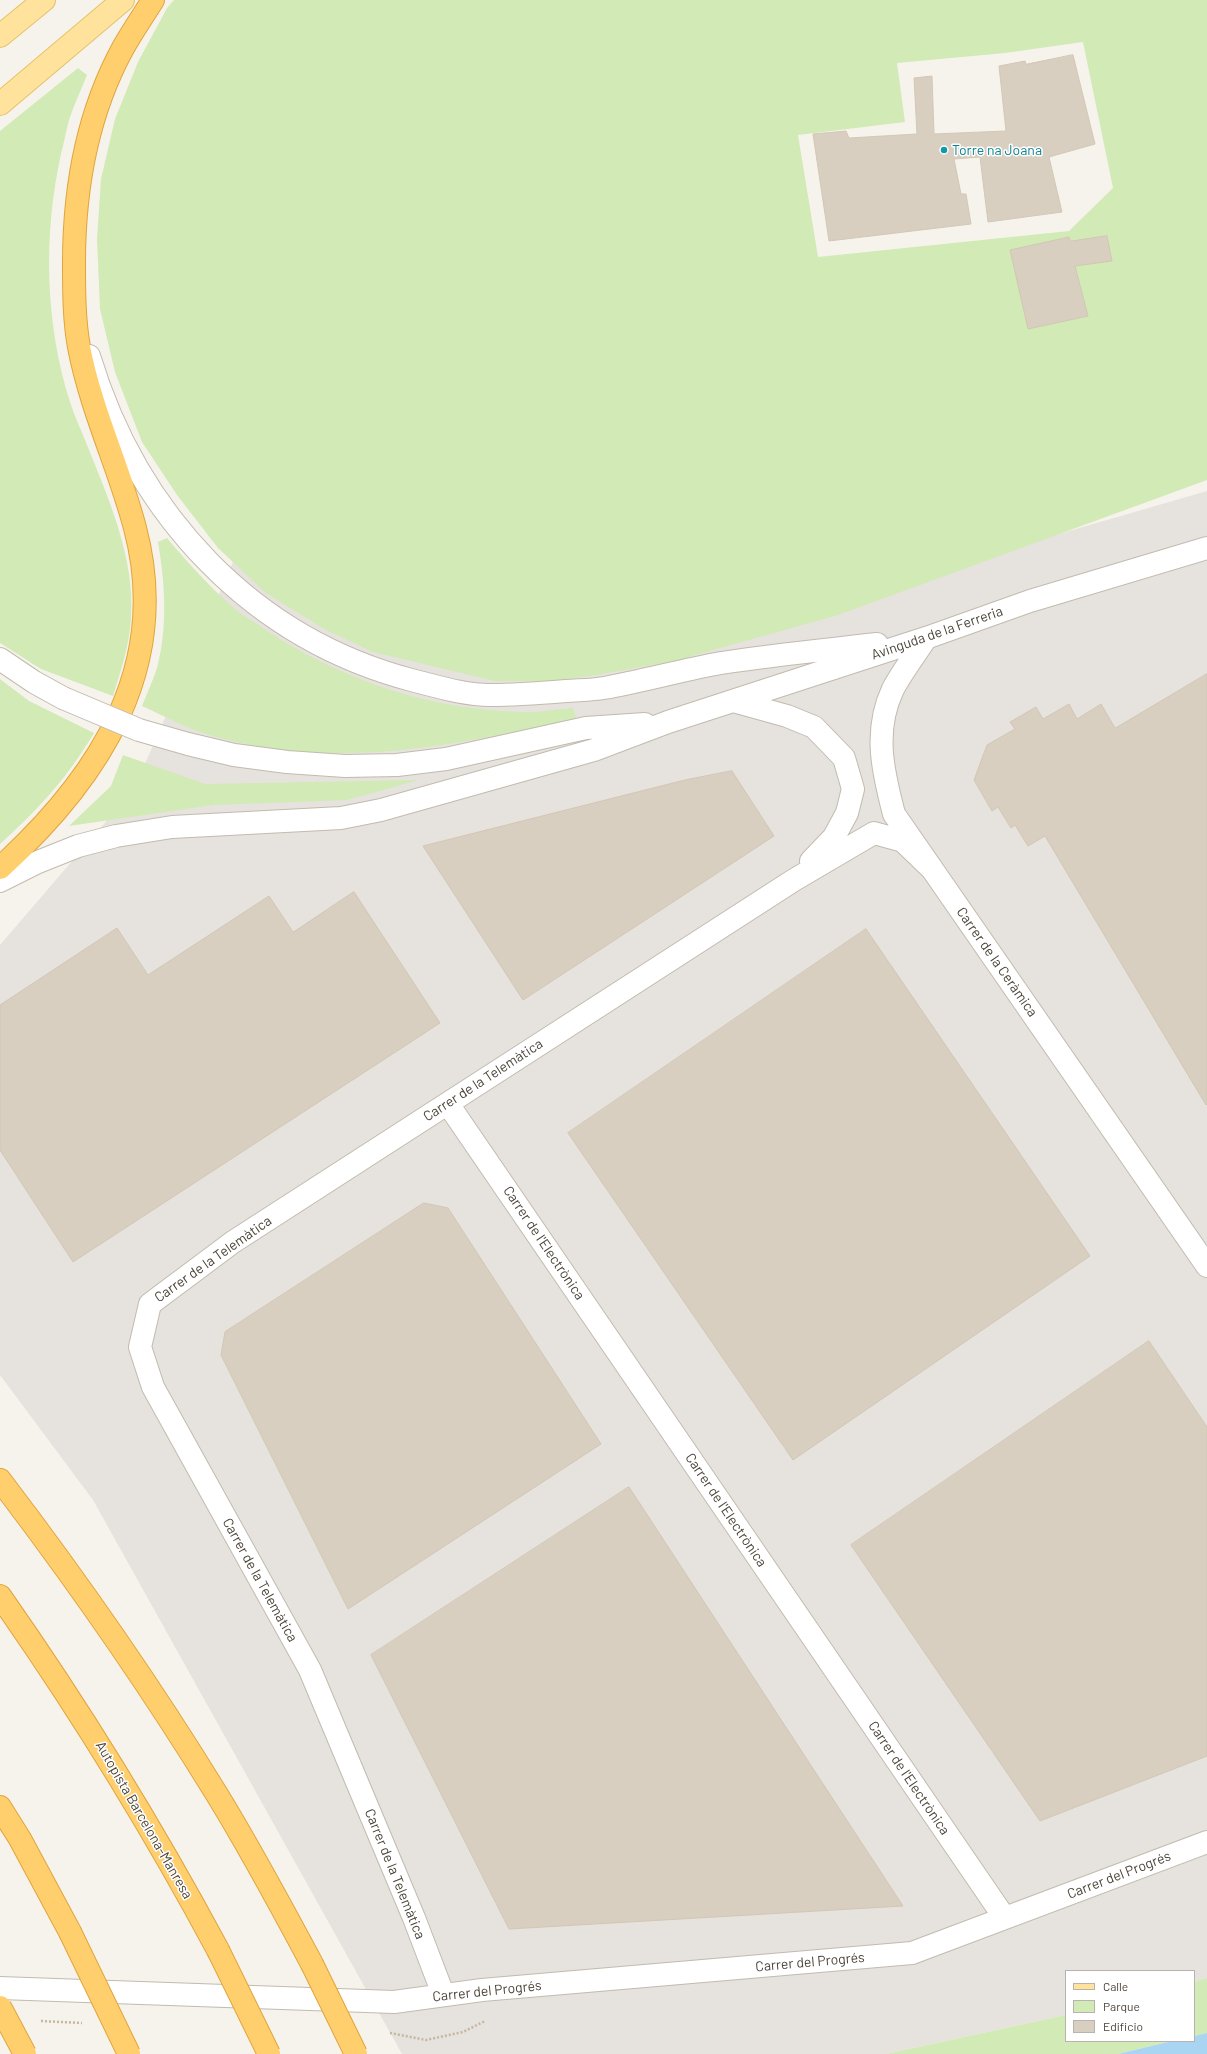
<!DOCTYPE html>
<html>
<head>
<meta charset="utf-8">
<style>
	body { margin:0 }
	#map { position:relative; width:1207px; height:2054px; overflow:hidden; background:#f6f3ec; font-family:Barlow,sans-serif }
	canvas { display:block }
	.legend { position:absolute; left:1065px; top:1970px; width:130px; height:72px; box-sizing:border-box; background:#fff; border:1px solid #b7b4b0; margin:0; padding:5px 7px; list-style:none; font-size:12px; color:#4b4439 }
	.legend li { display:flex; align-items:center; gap:8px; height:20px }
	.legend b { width:20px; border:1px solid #b7b4b0 }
</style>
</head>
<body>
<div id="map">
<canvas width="1207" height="2054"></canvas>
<ul class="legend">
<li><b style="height:5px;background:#ffe39c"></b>Calle</li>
<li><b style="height:11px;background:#d2eab5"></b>Parque</li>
<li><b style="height:11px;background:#d8cfc1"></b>Edificio</li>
</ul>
</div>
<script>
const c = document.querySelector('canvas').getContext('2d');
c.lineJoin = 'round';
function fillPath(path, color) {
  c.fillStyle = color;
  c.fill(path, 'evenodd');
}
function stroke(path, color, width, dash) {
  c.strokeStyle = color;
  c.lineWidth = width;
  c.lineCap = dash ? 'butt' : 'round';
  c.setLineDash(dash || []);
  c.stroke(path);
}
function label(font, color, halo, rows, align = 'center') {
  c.font = font + ' Barlow,sans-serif';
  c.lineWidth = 3;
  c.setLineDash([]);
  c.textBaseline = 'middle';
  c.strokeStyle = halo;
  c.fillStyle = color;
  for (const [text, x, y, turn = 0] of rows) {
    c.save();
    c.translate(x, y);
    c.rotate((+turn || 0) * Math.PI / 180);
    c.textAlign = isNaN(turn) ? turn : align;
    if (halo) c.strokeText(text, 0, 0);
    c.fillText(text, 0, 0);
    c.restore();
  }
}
fillPath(new Path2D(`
	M1207 491V1978L1194 1982V1971H1066V2015L886 2054H402L93 1500 0 1375V945L134 789 239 548 876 587Z`), '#e6e2dd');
fillPath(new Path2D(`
	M174 0H1207V480L838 615 674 661 596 675 553 681H495L373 652 326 630 266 593 218 548 177 495 142 442 115 372 100 309 97 239 101 179 115 119 138 62 167 8ZM1083 42 1113 188 1069 231 818 257 798 135 905 122 897 63 1005 53Z
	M78 68 87 75C81 90 74 105 69 120 66 131 64 143 61 154 43 235 45 323 70 402 75 418 83 434 89 450 110 502 135 560 131 617 130 644 121 670 113 696L41 669 0 643V131Z
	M167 538C189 564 211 588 236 610 246 618 258 624 269 632 344 681 432 710 522 712 539 713 556 709 573 708L576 718C452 747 328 772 203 733 182 726 162 715 142 706 147 693 153 681 157 668 168 627 165 583 158 542Z
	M0 679 29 701 94 733C67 778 39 809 0 844Z
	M123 755 205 784 419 780 347 800 213 805 69 826 111 786Z
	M1207 1978V2033L1194 2036V1982Z
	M1066 2015V2041H1172L1118 2054H886Z`), '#d2eab5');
fillPath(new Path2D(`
	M1207 2033V2054H1118L1172 2041H1194V2036Z`), '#a9d4f2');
const building = new Path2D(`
	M1073 55 1095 144 1049 157 1062 212 988 222 980 157 954 159 961 194H966L971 224 829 241 813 134 846 131 849 138 917 134 914 78 932 76 934 134 1006 131 999 66 1025 61 1026 64Z
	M1107 236 1112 261 1075 266 1088 316 1028 329 1010 250 1069 237 1070 241Z
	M1207 674V1104L1206 1105 1045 836 1028 846 1015 825 1011 828 998 807 992 811 974 780 987 745 1015 729 1010 722 1036 707 1043 719 1069 704 1077 719 1101 704 1115 728Z
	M732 771 774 836 523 1000 423 846 685 780Z
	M354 892 440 1023 73 1262 0 1150V1005L117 928 148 975 269 896 293 932Z
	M866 929 1090 1256 793 1460 568 1133Z
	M424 1203 448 1208 601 1444 348 1609 221 1355 225 1332Z
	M1149 1341 1207 1427V1756L1040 1821 851 1545Z
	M629 1487 791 1735 903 1906 509 1929 371 1655Z`);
fillPath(building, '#d8cfc1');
stroke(building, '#d3c7b4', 1);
const minor = new Path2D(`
	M89 356C137 515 252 639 415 681 439 687 465 695 490 695 515 695 541 693 566 691 579 690 592 690 604 688 643 681 682 670 721 663 773 655 825 650 877 644
	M926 638C915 655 902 672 893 689 873 731 883 772 894 814L1207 1266
	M0 659 34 682 63 698
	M733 701 787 716 814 727 844 758 853 789 847 813 834 837 811 861
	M188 744 234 755 287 762 345 766 397 765 446 759 586 728 645 724
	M0 881 38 862 78 846 116 836 172 827 341 818 381 810 594 750 668 722 926 638 1030 601 1207 548
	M448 1104 1004 1917
	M0 1988 394 2002 482 1990 912 1953 1207 1842
	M443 1994 414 1918 310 1670 153 1387 140 1347 150 1304 233 1242 794 880 874 833 903 841 931 868`);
const major = new Path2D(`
	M0 36 44 0
	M0 104 123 0`);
const highway = new Path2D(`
	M0 868C99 778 172 667 135 528 119 467 91 410 79 347 74 320 74 290 74 263 74 188 87 114 123 48 132 32 143 16 153 0
	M0 1480C77 1581 149 1684 216 1793 250 1848 281 1906 312 1964
	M0 1596C80 1710 152 1827 218 1950
	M0 1807 20 1839 70 1932`);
stroke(minor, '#c2bbae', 24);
stroke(major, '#e6c16a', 24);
stroke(highway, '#e0a43c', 24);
stroke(new Path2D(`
	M41 2021 82 2023
	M390 2033 426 2040 463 2032 485 2021`), '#c4b79f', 2.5, [2, 2]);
stroke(minor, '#fff', 22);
stroke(major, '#ffe39c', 22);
stroke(highway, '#ffcf6e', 22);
const minorBridge = new Path2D(`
	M63 698 139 730 188 744`);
const highwayBridge = new Path2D(`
	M70 1932 129 2054
	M218 1950 269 2054
	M312 1964 356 2054
	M0 2007 25 2054`);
stroke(minorBridge, '#c2bbae', 24, []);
stroke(highwayBridge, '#e0a43c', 24, []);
stroke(minorBridge, '#fff', 22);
stroke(highwayBridge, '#ffcf6e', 22);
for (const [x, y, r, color] of [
	[944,150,4,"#0f9aa8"]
]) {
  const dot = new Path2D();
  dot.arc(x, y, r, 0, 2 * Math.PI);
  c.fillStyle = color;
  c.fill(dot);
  stroke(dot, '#fff', 1.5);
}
label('14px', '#0d838f', '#fff', [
	["Torre na Joana",952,150]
], 'left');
label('14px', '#4b4439', '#fff', [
	["Avinguda de la Ferreria",937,633,-19],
	["Carrer de la Ceràmica",997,962,55],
	["Carrer de la Telemàtica",483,1080,-33],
	["Carrer de l'Electrònica",544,1243,56],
	["Carrer de la Telemàtica",213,1259,-35],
	["Carrer de l'Electrònica",726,1510,56],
	["Carrer de la Telemàtica",260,1580,61],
	["Carrer de l'Electrònica",909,1778,56],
	["Autopista Barcelona-Manresa",144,1820,60],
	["Carrer de la Telemàtica",395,1874,68],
	["Carrer del Progrés",1119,1875,-21],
	["Carrer del Progrés",810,1962,-5],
	["Carrer del Progrés",487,1991,-6]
]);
</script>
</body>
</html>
